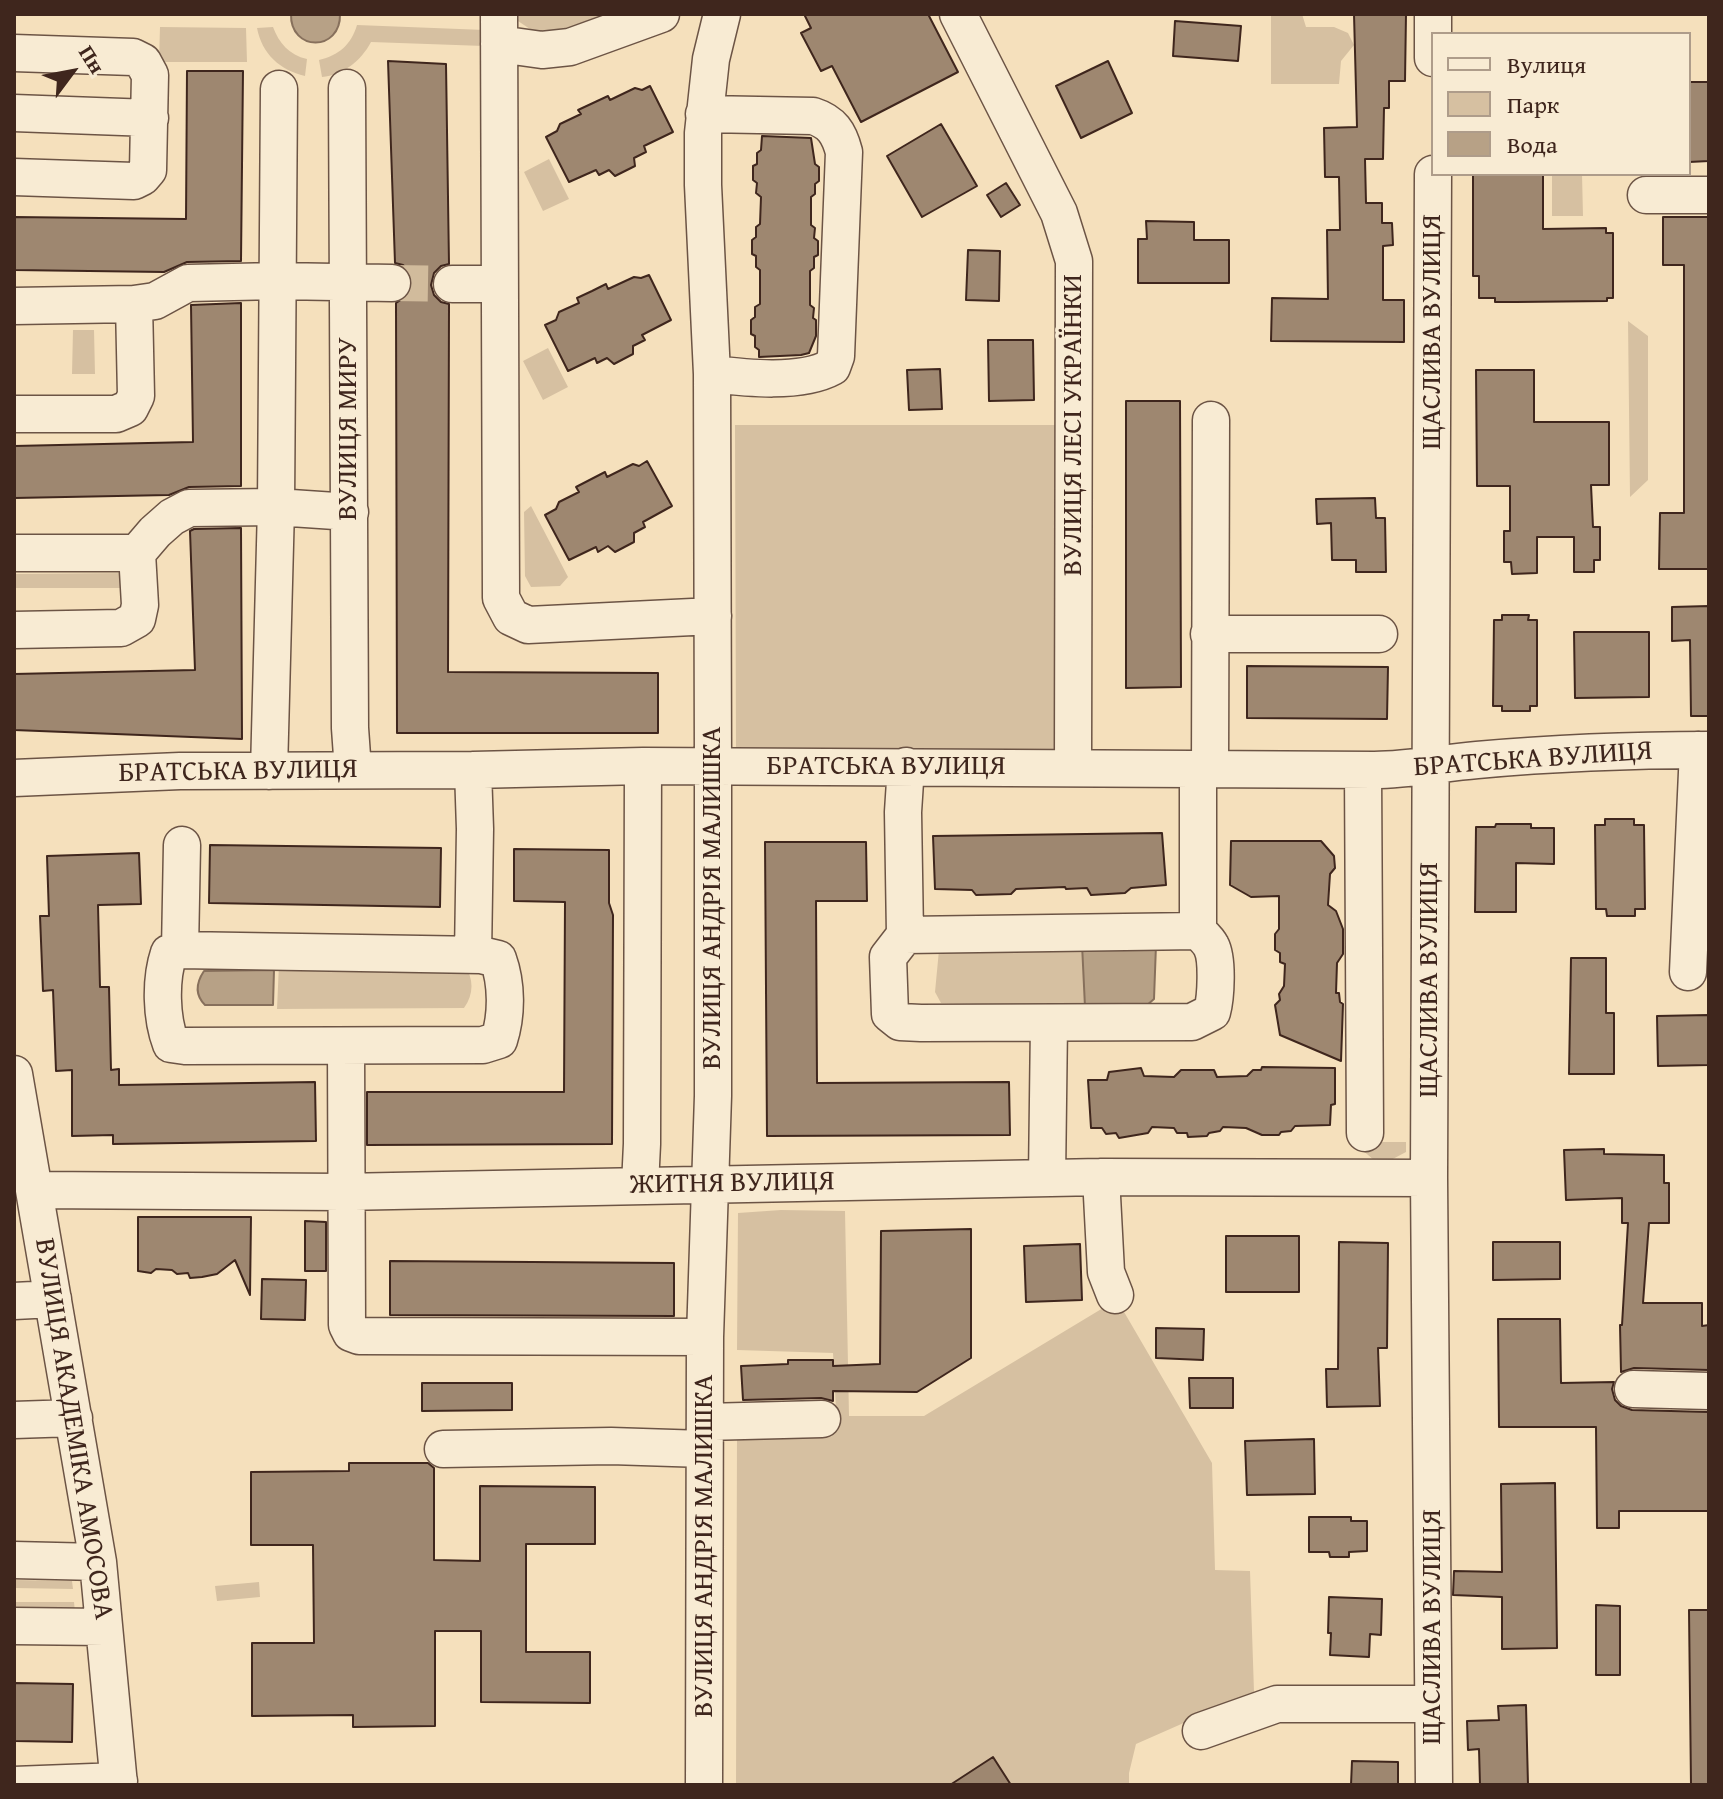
<!DOCTYPE html>
<html>
<head>
<meta charset="utf-8">
<style>
	body { margin:0 }
	#map { position:relative; width:1723px; height:1799px; overflow:hidden; background:#f5e0bc; font-family:"Gentium Book Plus",serif }
	canvas { display:block }
	.frame { position:absolute; inset:0; border:16px solid #3f261d; pointer-events:none }
	.legend { position:absolute; left:1431px; top:32px; width:260px; height:144px; box-sizing:border-box; background:#f8ebd3; border:2px solid #ae9c8a; margin:0; padding:10px 14px; list-style:none; font-size:24px; color:#3f261d }
	.legend li { display:flex; align-items:center; gap:16px; height:40px }
	.legend b { width:40px; border:2px solid #ae9c8a }
	.north { position:absolute; left:32px; top:32px; width:80px; height:80px; -webkit-text-stroke:6px #f8ebd3; paint-order:stroke; rotate:58deg; font-size:22px; font-weight:700; line-height:32px; text-align:center; color:#3f261d }
	.north::after { content:''; display:block; margin:auto; width:28px; height:36px; background:#3f261d; clip-path:polygon(50% 0,100% 100%,50% 72%,0 100%) }
</style>
</head>
<body>
<div id="map">
<canvas width="1723" height="1799"></canvas>
<div class="frame"></div>
<ul class="legend">
<li><b style="height:10px;background:#f8ebd3"></b>Вулиця</li>
<li><b style="height:22px;background:#d6c0a1"></b>Парк</li>
<li><b style="height:22px;background:#b7a186"></b>Вода</li>
</ul>
<div class="north">Пн</div>
</div>
<script>
const c = document.querySelector('canvas').getContext('2d');
c.lineJoin = 'round';
function fillPath(path, color) {
  c.fillStyle = color;
  c.fill(path, 'evenodd');
}
function stroke(path, color, width, dash) {
  c.strokeStyle = color;
  c.lineWidth = width;
  c.lineCap = dash ? 'butt' : 'round';
  c.setLineDash(dash || []);
  c.stroke(path);
}
function label(font, color, halo, rows, align = 'center') {
  c.font = font + ' "Gentium Book Plus",serif';
  c.lineWidth = 7;
  c.setLineDash([]);
  c.textBaseline = 'middle';
  c.strokeStyle = halo;
  c.fillStyle = color;
  for (const [text, x, y, turn = 0] of rows) {
    c.save();
    c.translate(x, y);
    c.rotate((+turn || 0) * Math.PI / 180);
    c.textAlign = isNaN(turn) ? turn : align;
    if (halo) c.strokeText(text, 0, 0);
    c.fillText(text, 0, 0);
    c.restore();
  }
}
fillPath(new Path2D(`
	M514 14H612L566 31H533L515 19Z
	M1271 14H1302L1306 27H1334L1348 33 1354 45 1341 61 1339 84H1271Z
	M357 25 485 30 484 46 371 42C361 61 343 75 322 77L319 60C339 55 351 45 357 25Z
	M160 27 246 28 247 62H159Z
	M273 27C279 43 289 55 307 59L305 76C280 70 262 54 257 28Z
	M549 159 569 199 543 211 524 172Z
	M1552 174H1582L1583 216H1552Z
	M1628 321 1648 336V480L1630 497Z
	M73 330H94L95 374H72Z
	M548 348 568 387 543 400 523 361Z
	M735 425H1064L1061 749 736 750Z
	M531 506 568 577 560 586 531 587 525 576 524 512Z
	M128 573 129 588H14V574Z
	M1082 944 1085 1007 941 1003 935 992 939 950Z
	M279 964 464 965C474 978 474 994 464 1008L277 1009Z
	M1353 1142H1406V1152L1389 1161H1375Z
	M781 1210 845 1211 849 1416H924L1108 1305H1120L1212 1463 1215 1570 1250 1571 1254 1692 1136 1744 1129 1773V1785H736L737 1436 837 1428 833 1353 737 1350 738 1213Z
	M14 1580 72 1581 73 1589 14 1588Z
	M259 1582 260 1597 217 1601 215 1586Z
	M14 1602H74L75 1612 14 1611Z`), '#d6c0a1');
const water = new Path2D(`
	M291 14H340C341 52 290 52 291 14Z
	M1082 944 1156 945 1154 999 1146 1006 1085 1007Z
	M274 970 273 1005H205C195 995 196 983 204 971Z`);
fillPath(water, '#b7a186');
stroke(water, '#87705c', 2);
const building = new Path2D(`
	M804 14H928L958 72 861 122 832 66 821 71 801 33 811 28Z
	M1354 14H1406L1405 81H1389V108H1384L1383 159H1365L1366 203H1382V223H1392L1393 245 1383 246V300H1404V342L1271 341 1272 298 1328 299 1327 230H1340L1339 177H1325L1324 128 1357 127Z
	M1175 21 1241 26 1238 61 1173 56Z
	M388 61 446 64 449 264 441 266 434 273 431 285 434 295 441 302 449 304 448 672 658 673V733H397L396 303 410 294 413 283 410 272 403 265 395 263Z
	M1108 61 1132 113 1081 138 1056 86Z
	M187 71H243L241 261 187 262 164 272 14 270V217L186 219Z
	M1689 82H1709V161L1689 162Z
	M650 86 673 132 644 146 646 152 634 158 635 166 615 176 609 170 599 175 596 170 569 182 546 137 557 131 560 124 581 114 578 110 608 96 610 100 635 88 642 90Z
	M941 124 977 186 922 217 887 156Z
	M762 136 811 138 815 164 819 167V181L815 184V194L811 197V225L815 228 814 238 818 241V255L814 257V268L810 271V305L814 308 813 318 816 320V336L809 353 801 355 759 357V350L755 347V336L751 334V320L755 317V307L760 304V270L756 267V256L752 254V240L756 237V227L760 224 761 197 756 193 757 183 753 180V166L757 164V153L761 150Z
	M1473 174H1543V229L1606 228V233H1613V298H1607V301L1516 302H1495V298H1479V276H1473Z
	M1006 183 1020 205 1001 217 987 195Z
	M1663 217H1709V569H1659L1660 513H1684V265H1663Z
	M1146 221 1194 222V240H1229V283H1138V239H1147Z
	M968 250 1000 251 999 301 966 300Z
	M649 275 671 320 642 335 645 340 633 346V354L614 364 607 358 597 363 595 358 568 371 545 325 556 320 559 312 579 303 577 298 592 291 606 284 608 289 634 277 641 278Z
	M241 303V486L189 487 169 495 14 498V446L193 442 191 305Z
	M988 340H1033L1034 400 989 401Z
	M940 369 942 409 909 410 907 370Z
	M1476 370H1534V422H1609V485H1591L1593 527H1600V560H1594V572H1574V537H1537V573L1512 574 1511 562H1504V531H1510V486H1477Z
	M1126 401H1180L1181 687 1126 688Z
	M647 461 672 506 643 522 645 527 634 533V542L615 552 608 546 598 552 596 547 569 560 545 515 556 509 559 502 579 492 576 487 605 472 607 477 633 464 639 466Z
	M1375 498 1376 518H1385L1386 572H1356V560H1332L1331 523 1317 524 1316 499Z
	M241 528 242 739 14 730V674L195 670 190 531 194 529Z
	M1709 606V716H1691L1690 640 1672 641V607Z
	M1502 615H1529L1528 620H1537V706H1530V711H1502V706H1493L1494 620H1502Z
	M1574 632H1649V697L1575 698Z
	M1247 666 1388 667 1387 719 1247 718Z
	M1605 819H1634V825H1644L1645 909H1635V916H1607L1606 909H1596L1595 825H1605Z
	M1496 824H1531V828H1554V864L1516 863V912H1475L1476 827H1495Z
	M1162 833 1166 885 1131 888 1125 893 1091 895 1087 888 1066 889 1065 887 1016 889 1011 894 976 895 972 890 935 889 933 836Z
	M1231 841H1321L1334 856 1335 868 1330 874 1328 905 1336 911 1343 929V954L1337 963 1336 993H1339L1340 1002 1343 1004 1341 1061 1280 1035 1275 1005 1280 1000 1279 994 1284 986 1285 964 1280 962V953L1275 950V934L1279 929V896L1251 897 1230 885Z
	M765 842H866L867 901H816L817 1083 1009 1082 1010 1135 767 1136Z
	M210 845 441 848 440 907 209 903Z
	M514 849 609 850V903L613 915 612 1144 367 1145V1092H564L565 902 514 901Z
	M139 853 141 904 98 905 100 987H109L111 1070 119 1069V1085L315 1082 316 1141 113 1144V1135L72 1136V1070L56 1071 53 990 43 991 40 916H49L47 856Z
	M1571 958H1606V1013H1614V1074H1569Z
	M1709 1015V1065L1658 1066 1657 1016Z
	M1262 1067 1335 1068V1104L1331 1105 1330 1125 1295 1126 1291 1131 1281 1132 1279 1135H1262L1246 1128 1223 1127 1220 1131 1209 1133 1207 1136 1188 1137 1187 1133H1177L1174 1128 1152 1127 1148 1133 1119 1138 1116 1133 1106 1134 1102 1128H1091L1088 1080H1107L1109 1072 1141 1068 1144 1076 1174 1077 1181 1070H1214L1217 1077 1247 1076 1253 1070H1261Z
	M1604 1149V1154L1664 1155V1183H1669V1223H1649L1643 1303H1702V1326L1709 1325V1370L1634 1368 1621 1372 1620 1325H1622L1628 1223H1622V1198L1566 1200 1564 1150Z
	M138 1217H251L250 1295 235 1260 217 1274 202 1277 190 1278 188 1273 177 1274 172 1270 156 1269 151 1273 138 1271Z
	M305 1221 326 1222V1271H305Z
	M971 1229V1358L917 1392 833 1391V1401L821 1398 743 1400 741 1366 788 1364V1360H833V1366L880 1364 881 1231Z
	M1226 1236H1299V1292H1226Z
	M1339 1242 1388 1243 1387 1348H1378L1380 1406 1327 1407 1326 1369H1338Z
	M1493 1242H1560V1279L1493 1280Z
	M1080 1244 1082 1300 1026 1302 1024 1246Z
	M390 1261 674 1263V1316L390 1315Z
	M262 1279 306 1280 305 1320 261 1319Z
	M1498 1319H1560L1561 1383 1614 1382 1612 1389 1615 1400 1621 1406 1632 1410 1709 1412V1511H1619V1528H1597L1596 1427H1499Z
	M1156 1328 1204 1329 1203 1360 1156 1358Z
	M1189 1378H1233V1408H1190Z
	M422 1383H512V1410L422 1411Z
	M1314 1439 1315 1494 1247 1495 1245 1441Z
	M349 1463H428L434 1468V1560L480 1561V1486L595 1487V1544H526V1652H590V1703L481 1702V1631H435V1726L353 1727V1715L252 1716V1643H314L313 1545H251V1472L349 1471Z
	M1555 1483 1557 1648 1502 1649V1597L1453 1595 1454 1571 1502 1572 1501 1484Z
	M1309 1517H1351V1521H1367V1551L1349 1552V1557H1330L1329 1552H1309Z
	M1329 1597 1382 1599 1381 1635 1370 1634 1369 1657 1330 1655 1331 1633H1328Z
	M1596 1605 1620 1606V1675H1596Z
	M1689 1610H1709V1785H1691Z
	M14 1683 73 1684 72 1742 14 1741Z
	M1526 1705 1528 1785H1480L1479 1749 1468 1750 1467 1721 1499 1720 1498 1706Z
	M993 1757 1011 1785H950Z
	M1352 1761 1398 1762V1785H1351Z`);
fillPath(building, '#9e8770');
stroke(building, '#3f261d', 2);
stroke(new Path2D(`
	M392 283 452 284`), '#d1bb9c', 36, [36, 18]);
const minor = new Path2D(`
	M499 14 501 598 511 617 528 625 713 616
	M958 14 1059 213 1074 261 1073 767
	M1433 14V58
	M499 44 542 50 570 47 661 14
	M14 53 133 57 143 62 150 75 148 170 142 177 134 181 14 177
	M347 88 350 728 353 770
	M14 113 150 118
	M704 114 813 116C832 122 839 133 844 152L836 356 832 367C801 384 746 378 712 374
	M1433 174 1429 1178 1434 1785
	M1646 195H1709
	M452 284H498
	M134 304 155 301 188 283 278 281 392 283
	M14 306 134 304 136 396 130 408 116 414H14
	M14 553H137L140 605 137 619 121 628 14 630
	M137 553 155 532 172 517 189 508 276 507 350 512
	M1209 634H1379
	M1198 769V931
	M473 770 475 829 473 955
	M1210 770 1211 420
	M1363 770 1365 1133
	M269 771 276 507 279 89
	M14 778 180 771 473 770 643 766 1374 770C1409 770 1442 763 1477 760 1554 753 1631 750 1709 750
	M1198 931C1202 935 1208 940 1211 946 1218 959 1216 997 1212 1012L1192 1022 921 1023 900 1022 890 1014 888 957 905 935Z
	M905 935 903 812 906 766
	M180 950 481 955 498 959C507 984 507 1015 499 1040L483 1045 185 1046 171 1044C161 1018 160 980 169 953Z
	M180 950 182 845
	M1688 972 1698 750
	M346 1046 347 1325 351 1333 359 1336 705 1337
	M14 1074 98 1562 119 1785
	M1101 1177 1106 1272 1115 1295
	M1047 1178 1049 1023
	M640 1185 642 1144 643 766
	M34 1190 342 1192 1101 1177 1429 1178
	M14 1301 53 1299
	M1633 1389 1709 1391
	M14 1420 74 1418
	M705 1422 822 1419
	M443 1449 611 1446 704 1449
	M14 1560 98 1562
	M14 1626 104 1627
	M1201 1731 1277 1704H1433
	M14 1785 119 1781
	M704 1785 705 1337 713 1096V766L712 374 703 185V133L711 59 722 14`);
stroke(minor, '#6c5445', 39);
stroke(minor, '#f8ebd3', 36);
label('28px', '#3f261d', '#f8ebd3', [
	["ЩАСЛИВА ВУЛИЦЯ",1433,332,-90],
	["ВУЛИЦЯ ЛЕСІ УКРАЇНКИ",1074,425,-90],
	["ВУЛИЦЯ МИРУ",349,429,-90],
	["БРАТСЬКА ВУЛИЦЯ",1533,760,-4],
	["БРАТСЬКА ВУЛИЦЯ",886,767],
	["БРАТСЬКА ВУЛИЦЯ",238,772,-1],
	["ВУЛИЦЯ АНДРІЯ МАЛИШКА",713,898,-90],
	["ЩАСЛИВА ВУЛИЦЯ",1430,980,-90],
	["ЖИТНЯ ВУЛИЦЯ",732,1184,-1],
	["ВУЛИЦЯ АКАДЕМІКА АМОСОВА",73,1429,81],
	["ВУЛИЦЯ АНДРІЯ МАЛИШКА",705,1546,-90],
	["ЩАСЛИВА ВУЛИЦЯ",1433,1627,-90]
]);
</script>
</body>
</html>
